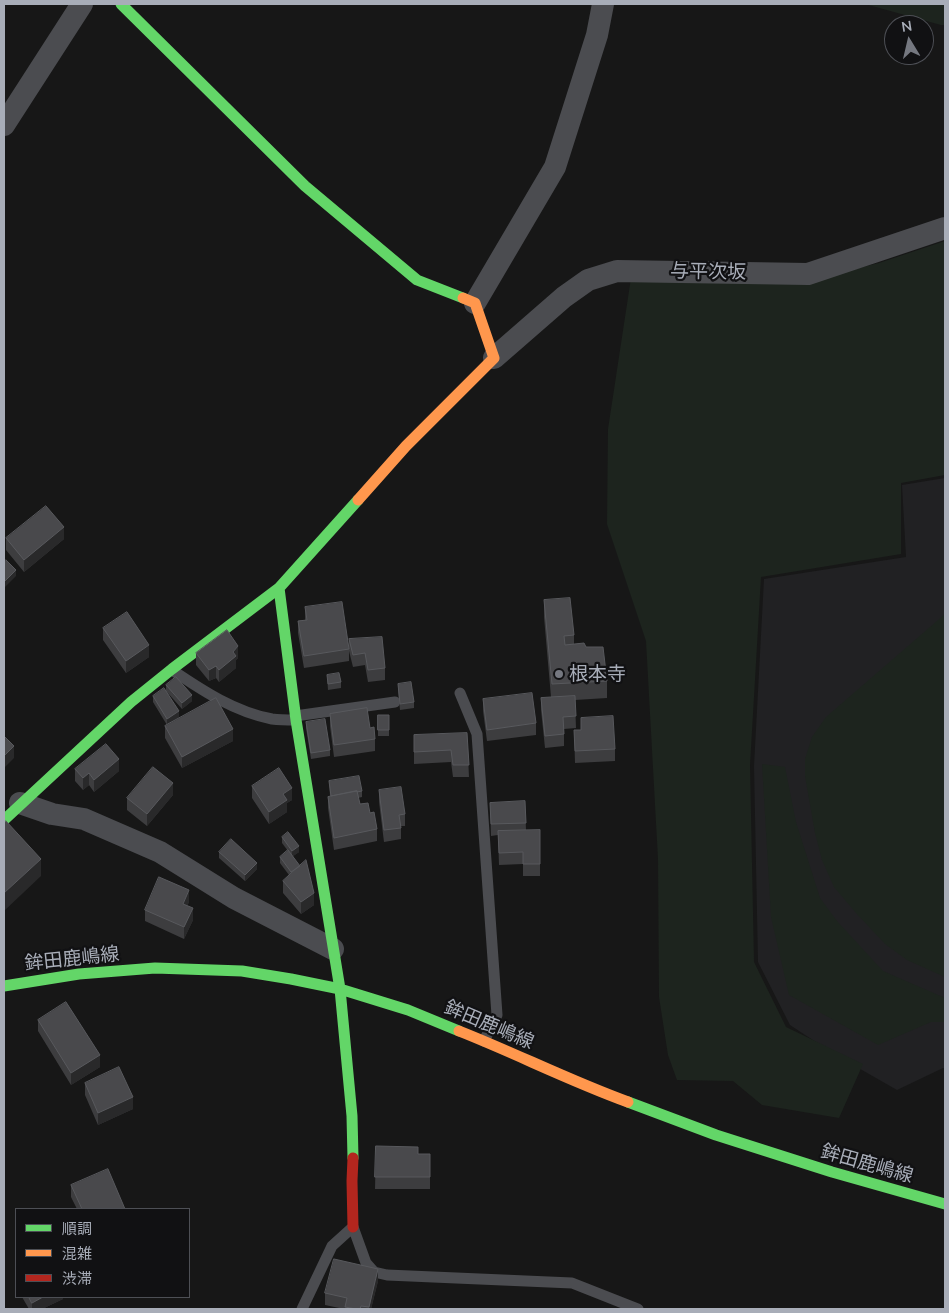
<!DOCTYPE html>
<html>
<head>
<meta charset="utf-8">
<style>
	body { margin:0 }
	#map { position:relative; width:949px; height:1313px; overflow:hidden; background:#171717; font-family:Mulish,"Noto Sans JP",sans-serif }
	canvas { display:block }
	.frame { position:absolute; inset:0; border:5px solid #a8adb8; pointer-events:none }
	.legend { position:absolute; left:15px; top:1208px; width:175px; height:90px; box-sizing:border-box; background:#111113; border:1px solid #4d4f55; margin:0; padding:6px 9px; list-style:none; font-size:15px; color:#a8adb8 }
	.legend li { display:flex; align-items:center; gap:10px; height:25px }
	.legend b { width:25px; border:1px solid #4d4f55 }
	.north { position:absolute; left:884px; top:15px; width:50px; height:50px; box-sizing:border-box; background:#111113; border:1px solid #4d4f55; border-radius:50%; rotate:351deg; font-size:14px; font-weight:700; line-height:20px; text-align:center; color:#a8adb8 }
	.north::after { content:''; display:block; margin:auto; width:18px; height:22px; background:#757880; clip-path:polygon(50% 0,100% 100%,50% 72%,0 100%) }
</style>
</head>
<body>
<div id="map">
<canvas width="949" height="1313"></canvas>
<div class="frame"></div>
<ul class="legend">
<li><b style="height:6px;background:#63d668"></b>順調</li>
<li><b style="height:6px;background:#ff974d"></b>混雑</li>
<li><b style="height:6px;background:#b3261e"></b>渋滞</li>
</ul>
<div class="north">N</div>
</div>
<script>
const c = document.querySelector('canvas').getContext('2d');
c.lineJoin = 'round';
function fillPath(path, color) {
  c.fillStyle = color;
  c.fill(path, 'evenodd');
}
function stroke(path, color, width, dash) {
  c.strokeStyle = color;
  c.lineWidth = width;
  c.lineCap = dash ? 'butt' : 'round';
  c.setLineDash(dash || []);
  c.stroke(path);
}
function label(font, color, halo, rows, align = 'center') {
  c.font = font + ' Mulish,"Noto Sans JP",sans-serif';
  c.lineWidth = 4.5;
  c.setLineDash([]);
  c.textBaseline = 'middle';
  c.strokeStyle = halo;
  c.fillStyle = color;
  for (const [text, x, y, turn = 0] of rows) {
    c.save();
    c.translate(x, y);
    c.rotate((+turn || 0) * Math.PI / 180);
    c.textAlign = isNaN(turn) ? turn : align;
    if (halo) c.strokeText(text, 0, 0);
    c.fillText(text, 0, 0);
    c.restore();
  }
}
fillPath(new Path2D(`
	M945 478V1068H943L897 1090 834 1054 790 1025 758 962 754 766 764 579 906 557 902 485Z`), '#212123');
fillPath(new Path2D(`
	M865 4H945V25H941Z
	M945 241V475L901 483V554L761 577 750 765 754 962 786 1027 863 1064 839 1118 762 1105 733 1081 677 1080 668 1055 659 997 658 859 646 641 607 524 608 429 631 278 826 276 879 263Z
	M945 614V977L907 960 885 944 856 913 834 887 822 860 815 833 805 776V759L812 737 826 717Z
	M762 764 785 767 796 822 820 898 837 921 883 971 945 998V1022H931L878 1045 789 995 771 917Z`), '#1d241e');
stroke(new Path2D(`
	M172 670C203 691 235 712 272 719 280 720 288 720 296 720
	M460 693 477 734 497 1015 484 1041
	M295 716 395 702
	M302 1309 332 1246 353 1227 366 1263 374 1272 387 1275 572 1283 638 1309`), '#4b4c50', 11);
stroke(new Path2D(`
	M4 125 82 4
	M475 303 555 167 597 35 603 4
	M494 358 564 297 588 280 617 271 808 274 945 228
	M20 803 52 814 84 819 160 852 234 898 333 949`), '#4b4c50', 22);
stroke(new Path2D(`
	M121 4 305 186 417 280 463 298
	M279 588 296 720 340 989 352 1116 353 1158
	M4 820 131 702 172 669 279 588 358 500
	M4 986 79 974 155 968 242 971 291 979 340 989 408 1010 459 1031
	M628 1102 716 1135 832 1172 945 1204`), '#63d668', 11);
stroke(new Path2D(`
	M358 500 406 446 494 358 475 303 463 298
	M459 1031C515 1053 570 1081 628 1102`), '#ff974d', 11);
stroke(new Path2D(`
	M353 1227 352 1181 353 1158`), '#b3261e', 11);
fillPath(new Path2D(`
	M6 538 64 539 24 572 6 550Z
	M544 600 574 635V644L586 647 607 681V698L575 700 576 728 564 729V746L545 748 541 710V698L551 697 544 617Z
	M305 607 349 649V661L304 668 298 633V621L305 620Z
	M103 628 149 657 126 673 103 640Z
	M349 639 385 668V680L368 682 365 665 353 667 349 651Z
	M196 653 238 658 236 660V668L219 682 216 678 209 681 196 665Z
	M327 675 341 682V688L328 690Z
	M398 684 414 702V708L400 710 398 690Z
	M166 685 192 701 182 709 166 691Z
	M153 696 179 717 167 725 153 702Z
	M483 699 536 723V735L487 741 483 711Z
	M330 714 370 728 375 739V751L334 757 330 726Z
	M378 715H389V736H378Z
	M581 718 615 749V761L575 763 574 730H581Z
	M306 722 330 750V756L311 759 306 728Z
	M165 726 233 741 182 768 165 738Z
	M467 733 469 777H453L451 762 414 764V735Z
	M75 769 119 771 94 792 89 785 83 790 75 781Z
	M329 781 362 791V797L358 798 360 804 370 813 377 829V841L334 850 328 808V797L330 796Z
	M252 786 292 800 287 803V812L269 824 252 798Z
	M379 790 405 814V826H401V839L384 842 379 802Z
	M173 795 147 826 127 810V798Z
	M525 801 526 830H540V876H523V864L499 865 498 835 491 836 490 803Z
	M282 837 299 852 293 856 314 905 301 914 283 893V881L289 875 280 863V857L288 851 282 843Z
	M219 852 257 869 245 881 219 858Z
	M189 902 187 906 193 920 184 939 145 921V910Z
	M38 1020 100 1067 71 1085 38 1031Z
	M85 1083 133 1109 98 1125 85 1095Z
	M376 1146 418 1154H430V1189H375Z
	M71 1185 125 1209H77L71 1197Z
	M378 1281 371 1309H344L325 1305V1293Z
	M22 1297H63V1299L42 1309H29Z`), '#3d3d3f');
fillPath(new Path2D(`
	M64 527V539L24 572V560Z
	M16 570V576L4 588V582Z
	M149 645V657L126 673V661Z
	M238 646V658L236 660V668L219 682V670Z
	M216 666V678L209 681V670Z
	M192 695V701L182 709V703Z
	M179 711V717L167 725V719Z
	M233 729V741L182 768V757Z
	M14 746V758L4 768V756Z
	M119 759V771L94 792V780Z
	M89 773V785L83 790V778Z
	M173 783V795L147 826V814Z
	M292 788V800L287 803V812L269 824V812L283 794Z
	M299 846V852L292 857V851Z
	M41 859V876L4 911V893Z
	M257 863V869L245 881V875Z
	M189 890V902L183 916V904Z
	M314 893V905L301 914V902Z
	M193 908V920L184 939V927Z
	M100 1055V1067L71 1085V1073Z
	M133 1097V1109L98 1125V1113Z
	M378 1269V1281L371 1309H369Z
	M43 1297H63V1299L42 1309H32V1303Z`), '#29292a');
const building = new Path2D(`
	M46 506 64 527 24 560 6 538Z
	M6 560 16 570 4 582V562Z
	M570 598 574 635 564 636 565 645 584 643 586 647H603L607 681 552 684 544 600Z
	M342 602 349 649 304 656 298 621 307 620 305 607Z
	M127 612 149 645 126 661 103 628Z
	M227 630 238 646 233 652 236 656 219 670 216 666 209 670 196 653Z
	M382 637 385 668 368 670 365 653 353 655 349 639Z
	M339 673 341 682 328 684 327 675Z
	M176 677 192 695 182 703 166 685Z
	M411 682 414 702 400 704 398 684Z
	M164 688 179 711 167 719 153 696Z
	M532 693 536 723 487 730 483 699Z
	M575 696 576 716 563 717 564 734 545 736 541 698Z
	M216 698 233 729 182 757 165 726Z
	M367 708 370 728 374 727 375 739 334 745 330 714Z
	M378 715H389V730H378Z
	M613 716 615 749 575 751 574 730H581V718Z
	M325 719 330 750 311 753 306 722Z
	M467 733 469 765H453L451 750 414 752V735Z
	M4 736 14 746 4 756Z
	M106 744 119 759 94 780 89 773 83 778 75 769Z
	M153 767 173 783 147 814 127 798Z
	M279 768 292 788 283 794 287 800 269 812 252 786Z
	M359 776 362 791 357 792V791L331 796 329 781Z
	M401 787 405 814 399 815 401 828 384 830 379 790Z
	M357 791 360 804 368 803 370 813 374 812 377 829 334 838 328 797Z
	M525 801 526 823 491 824 490 803Z
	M6 821 41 859 4 893V823Z
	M540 830V864H523V852L499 853 498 831Z
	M288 832 299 846 292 851 282 837Z
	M231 839 257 863 245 875 219 852Z
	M288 850 300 866 291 872 280 857Z
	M306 860 314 893 301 902 283 881Z
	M159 877 189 890 183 904 193 908 184 927 145 910Z
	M66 1002 100 1055 71 1073 38 1020Z
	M119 1067 133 1097 98 1113 85 1083Z
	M376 1146 418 1147V1154H430V1177H375Z
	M108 1169 125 1209H82L71 1185Z
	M334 1259 378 1269 369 1307 361 1306 360 1309H356L345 1307 347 1298 325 1293Z
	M29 1297H43L32 1303Z`);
fillPath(building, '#49494c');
stroke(building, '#58595d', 1);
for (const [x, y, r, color] of [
	[559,674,5,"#757880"]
]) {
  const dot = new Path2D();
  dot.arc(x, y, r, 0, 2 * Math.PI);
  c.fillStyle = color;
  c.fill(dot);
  stroke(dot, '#111113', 2);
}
label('19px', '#a8adb8', '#111113', [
	["与平次坂",708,272,1],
	["鉾田鹿嶋線",72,959,-6],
	["鉾田鹿嶋線",489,1025,23],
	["鉾田鹿嶋線",867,1164,16]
]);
label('19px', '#a8adb8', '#111113', [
	["根本寺",569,674]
], 'left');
</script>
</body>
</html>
